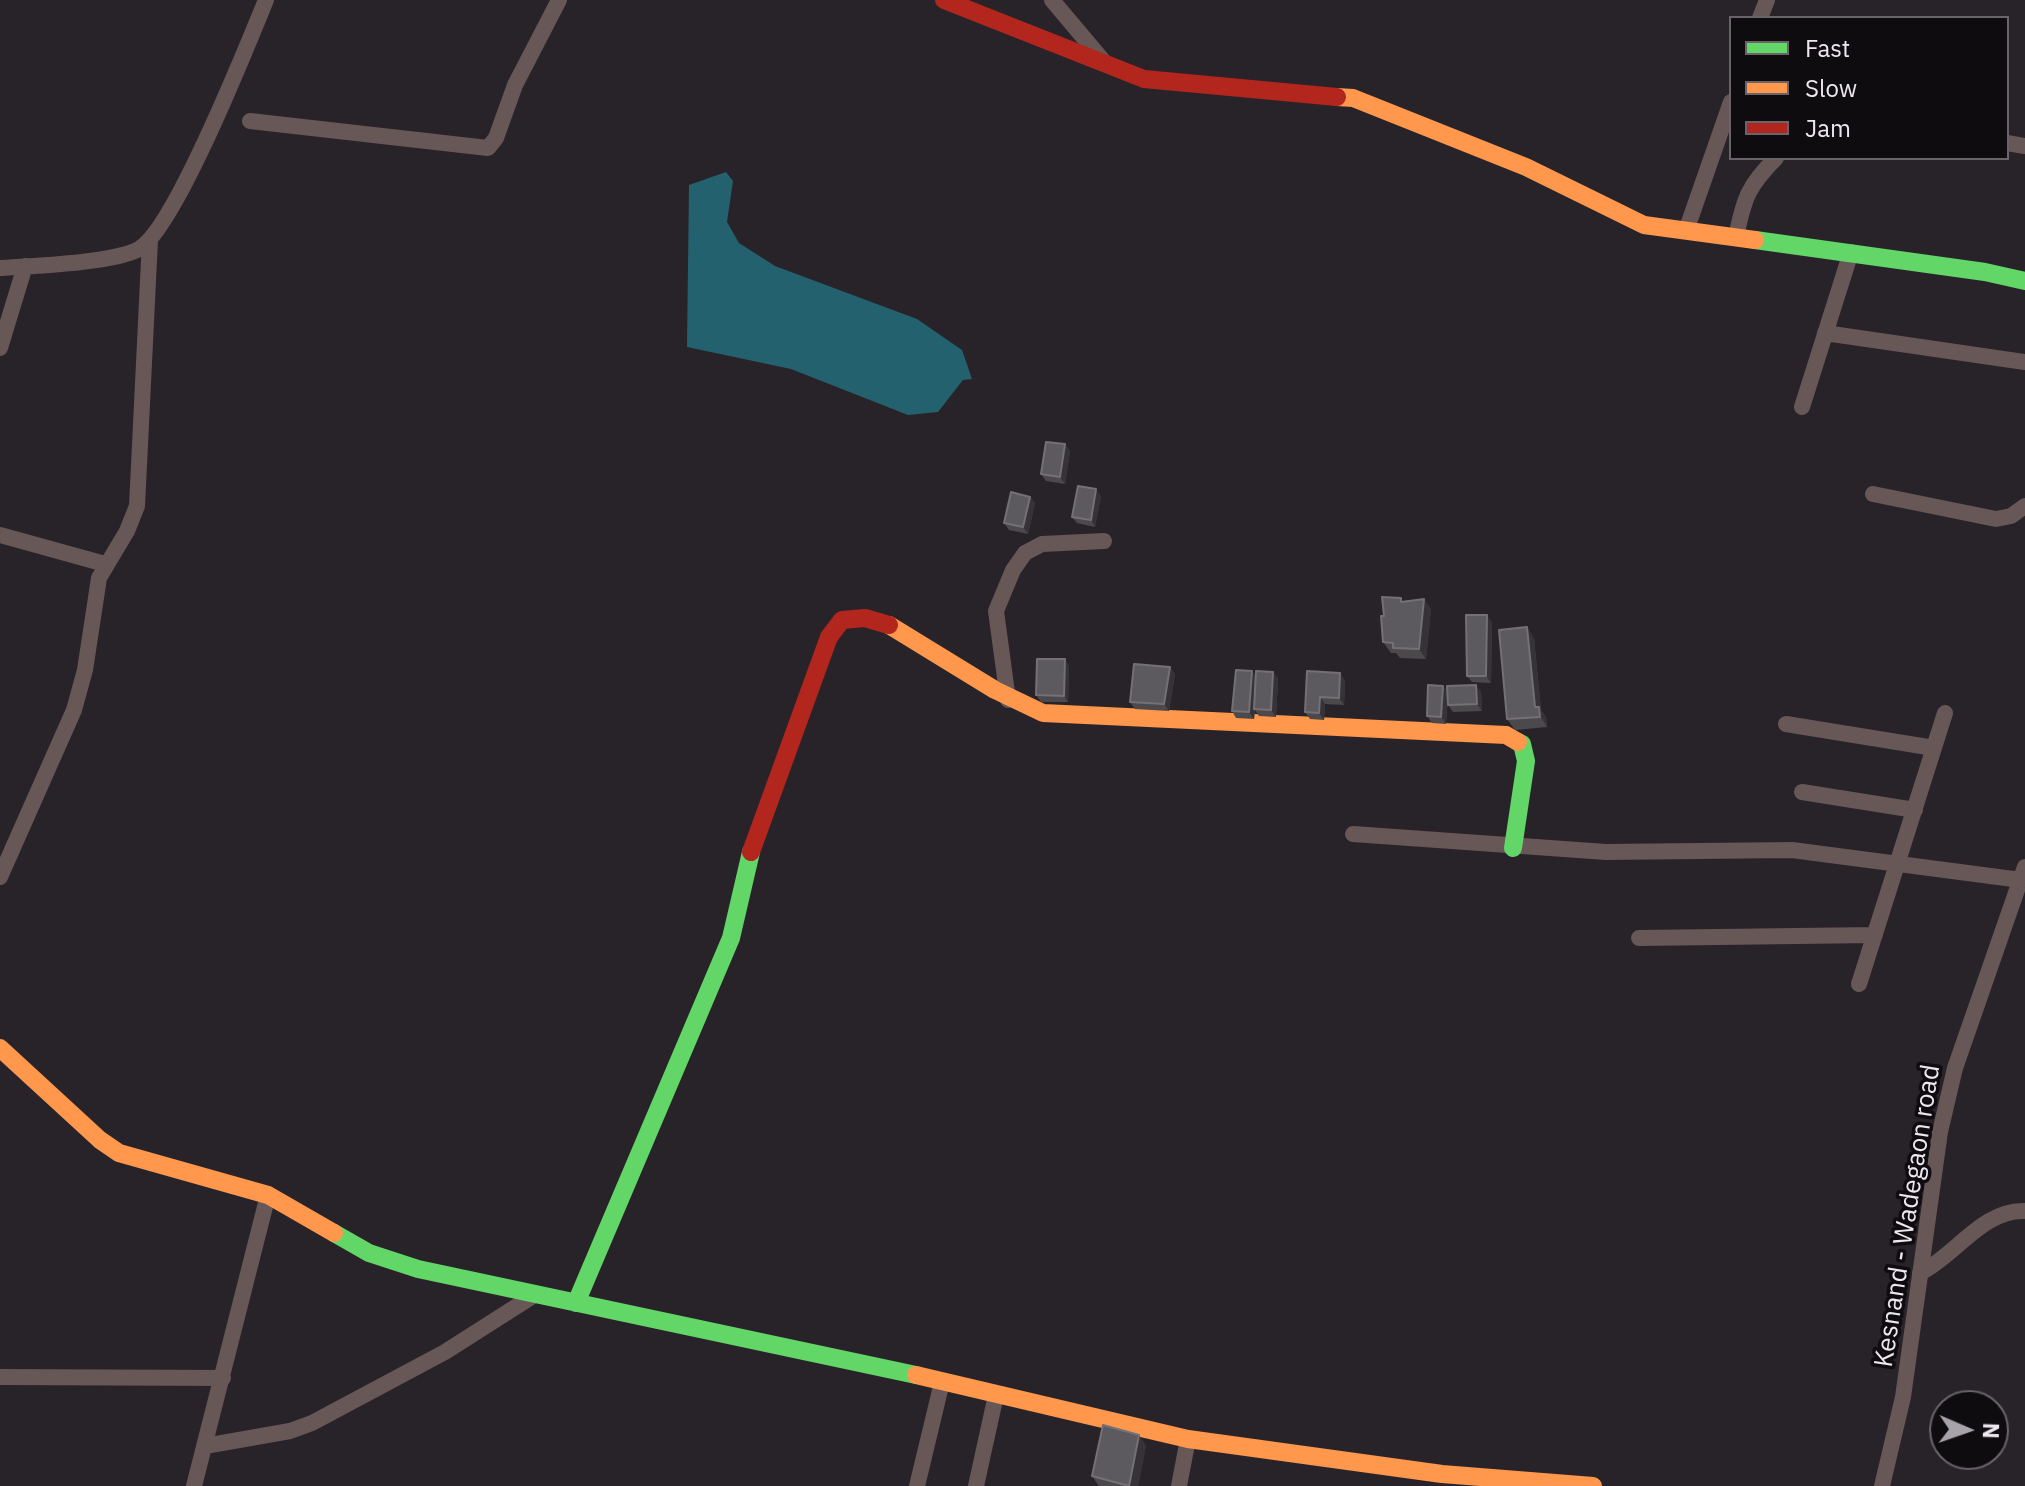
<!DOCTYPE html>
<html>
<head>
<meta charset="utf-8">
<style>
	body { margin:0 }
	#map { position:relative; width:2025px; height:1486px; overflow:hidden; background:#282329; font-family:"IBM Plex Sans",sans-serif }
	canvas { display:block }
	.legend { position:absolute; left:1729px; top:16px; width:280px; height:144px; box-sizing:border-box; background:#0f0c10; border:2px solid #686469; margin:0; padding:10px 14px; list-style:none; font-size:24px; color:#ede8ef }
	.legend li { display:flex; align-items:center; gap:16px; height:40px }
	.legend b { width:40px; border:2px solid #686469 }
	.north { position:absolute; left:1929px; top:1390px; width:80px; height:80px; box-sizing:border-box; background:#0f0c10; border:2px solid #686469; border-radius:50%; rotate:92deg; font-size:22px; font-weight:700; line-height:32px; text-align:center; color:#ede8ef }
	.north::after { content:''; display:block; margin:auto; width:28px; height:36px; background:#a8a3aa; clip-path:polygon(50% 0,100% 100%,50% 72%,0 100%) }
</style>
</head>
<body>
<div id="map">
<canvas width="2025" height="1486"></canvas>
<ul class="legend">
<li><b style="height:10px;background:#63d668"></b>Fast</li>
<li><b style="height:10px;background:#ff974d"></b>Slow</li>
<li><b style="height:10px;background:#b3261e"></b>Jam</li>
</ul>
<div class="north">N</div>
</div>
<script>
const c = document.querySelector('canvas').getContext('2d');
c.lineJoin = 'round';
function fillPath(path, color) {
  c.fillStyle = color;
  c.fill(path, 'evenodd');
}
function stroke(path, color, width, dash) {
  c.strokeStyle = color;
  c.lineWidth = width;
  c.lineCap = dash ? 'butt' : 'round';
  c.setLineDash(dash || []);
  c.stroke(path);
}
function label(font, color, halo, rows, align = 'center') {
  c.font = font + ' "IBM Plex Sans",sans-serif';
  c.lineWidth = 7;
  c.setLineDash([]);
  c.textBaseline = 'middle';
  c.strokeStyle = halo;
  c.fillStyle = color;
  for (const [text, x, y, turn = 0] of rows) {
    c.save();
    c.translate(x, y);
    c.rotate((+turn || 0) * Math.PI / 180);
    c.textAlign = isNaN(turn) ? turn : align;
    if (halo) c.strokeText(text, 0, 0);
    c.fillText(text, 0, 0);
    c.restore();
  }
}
fillPath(new Path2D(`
	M726 172 733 181 727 222 739 243 775 266 917 319 962 350 972 379 963 380 938 412 908 415 791 369 687 347 689 185Z`), '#24616e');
stroke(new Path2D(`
	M1052 0 1105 63
	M1760 18 1767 0
	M250 121 488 148 496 138 515 85 559 0
	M2007 143 2025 146
	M1686 231 1731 102
	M1736 237C1744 198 1748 186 1776 158
	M0 268C31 266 114 263 139 249 175 228 247 46 266 0
	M1825 333 2025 362
	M0 348 25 266
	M1802 407 1851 252
	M1873 494 1996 519 2011 516 2025 506
	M0 535 105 564
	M1008 700 996 611 1013 570 1025 553 1042 544 1104 541
	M1786 724 1934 748
	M1802 792 1915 810
	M1353 834 1606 852 1792 850 2021 880
	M0 877 74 710 85 670 99 578 127 531 137 506 150 240
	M1639 938 1875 935
	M1859 984 1945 713
	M1920 1273C1955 1256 1983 1209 2025 1211
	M0 1377 223 1378
	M205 1446 290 1431 312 1423 445 1352 536 1294
	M194 1486 268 1195
	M917 1486 942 1382
	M976 1486 996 1395
	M1179 1486 1188 1439
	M1882 1486 1903 1397 1940 1132 1955 1068 2025 867`), '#675756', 16);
stroke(new Path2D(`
	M1755 240 1985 272 2025 281
	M1513 848 1526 761 1522 744 1518 742
	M334 1233 369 1253 418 1269 916 1375
	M576 1303 731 938 751 852`), '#63d668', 18);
stroke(new Path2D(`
	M1337 97 1353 98 1526 167 1644 225 1755 240
	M889 625 995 690 1043 713 1506 735 1518 742
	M0 1048 100 1140 119 1153 268 1195 334 1233
	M916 1375 1188 1439 1442 1474 1593 1486`), '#ff974d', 18);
stroke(new Path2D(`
	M944 0 1144 79 1337 97
	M751 852 829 637 842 620 865 618 889 625`), '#b3261e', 18);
fillPath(new Path2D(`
	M1065 444 1070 451 1065 484 1046 481 1041 474Z
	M1101 496 1095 527 1077 523 1072 517Z
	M1030 497 1035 503 1028 534 1009 530 1004 523Z
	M1404 601 1431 609 1426 659 1400 658 1396 653H1391L1383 642 1384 616Z
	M1492 622 1491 683 1472 682 1467 676Z
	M1534 638 1541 710 1546 717 1547 727 1515 730 1507 719Z
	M1069 666 1068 702H1041L1036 695Z
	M1170 667 1175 674 1169 711 1135 709 1130 702Z
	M1307 671 1345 680 1344 705 1325 704 1324 720 1310 719 1305 712Z
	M1273 672 1278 679 1276 717 1259 716 1255 710 1254 719 1236 718 1232 711 1255 676Z
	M1443 686 1447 692 1481 691 1482 711 1453 712 1448 705V697L1446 724 1432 723 1427 716Z
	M1146 1445 1138 1486H1099L1092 1476Z`), '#4c494d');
fillPath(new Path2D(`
	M1065 444 1070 451 1065 484 1060 477Z
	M1096 489 1101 496 1095 527 1091 520Z
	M1030 497 1035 503 1028 534 1023 527Z
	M1424 599 1431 609 1426 659 1419 649Z
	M1487 615 1492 622 1491 683 1486 676Z
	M1527 627 1534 638 1541 710 1546 717 1547 727 1535 707Z
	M1065 659 1069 666 1068 702 1064 696Z
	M1170 667 1175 674 1169 711 1164 704Z
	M1252 671 1257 678 1254 719 1249 712Z
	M1273 672 1278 679 1276 717 1271 710Z
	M1340 673 1345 680 1344 705 1339 698Z
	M1476 685 1481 691 1482 711 1477 704Z
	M1443 686 1448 693 1446 724 1441 717Z
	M1320 697 1325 704 1324 720 1319 713Z
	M1139 1435 1146 1445 1138 1486H1129Z`), '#363337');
const building = new Path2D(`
	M1046 442 1065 444 1060 477 1041 474Z
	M1078 486 1096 489 1091 520 1072 517Z
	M1011 492 1030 497 1023 527 1004 523Z
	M1382 597 1401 598V602L1424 599 1419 649 1393 648V643L1383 642 1381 616H1384Z
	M1466 615H1487L1486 676H1467Z
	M1527 627 1535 707H1539L1540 717 1507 719 1499 630Z
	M1037 659H1065L1064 696 1036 695Z
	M1134 664 1170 667 1164 704 1130 702Z
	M1236 670 1252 671 1249 712 1232 711Z
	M1256 671 1273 672 1271 710 1254 709Z
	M1307 671 1340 673 1339 698 1320 697 1319 713 1305 712Z
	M1428 685 1443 686 1441 717 1427 716Z
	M1476 685 1477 704 1448 705 1447 686Z
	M1103 1425 1139 1435 1129 1486 1092 1476Z`);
fillPath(building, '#5d5a5f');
stroke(building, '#747075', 2);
label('26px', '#ede8ef', '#0f0c10', [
	["Kesnand - Wadegaon road",1908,1216,-81]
]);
</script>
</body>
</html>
